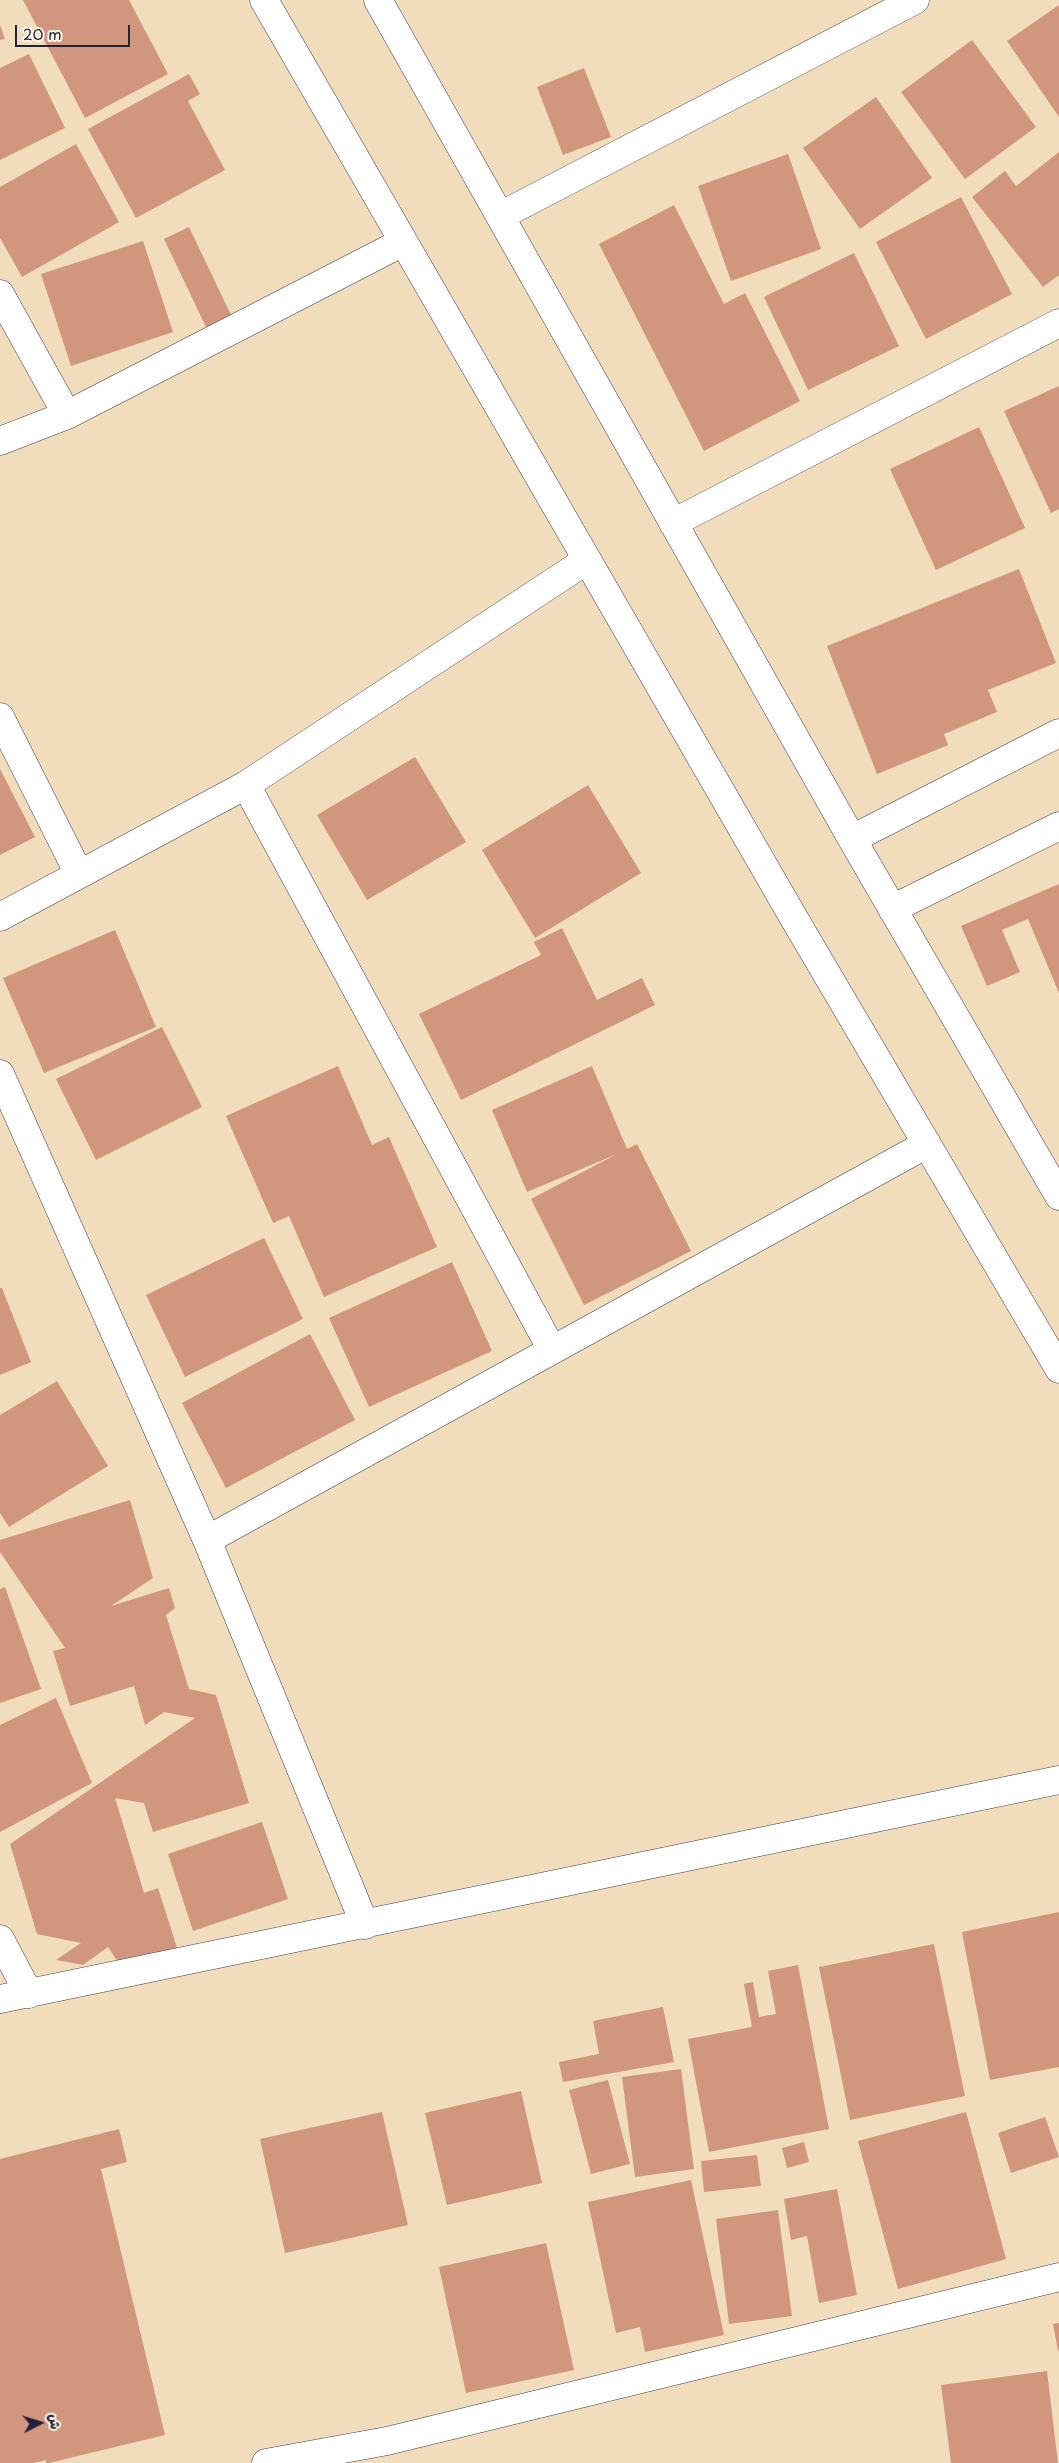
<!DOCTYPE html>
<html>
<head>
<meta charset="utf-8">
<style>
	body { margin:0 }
	#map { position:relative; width:1059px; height:2463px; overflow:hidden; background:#f1dcbc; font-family:"Playpen Sans","Playpen Sans Arabic",sans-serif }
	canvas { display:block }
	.north { position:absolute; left:15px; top:2398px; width:50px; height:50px; -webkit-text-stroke:4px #fcf5e5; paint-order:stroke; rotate:85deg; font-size:14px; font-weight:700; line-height:20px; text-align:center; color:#22223b }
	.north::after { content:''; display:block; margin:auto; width:18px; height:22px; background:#22223b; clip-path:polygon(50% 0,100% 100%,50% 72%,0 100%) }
	.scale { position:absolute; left:15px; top:25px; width:115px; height:22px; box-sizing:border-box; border:2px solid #22223b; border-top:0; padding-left:6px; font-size:15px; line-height:18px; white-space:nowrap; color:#22223b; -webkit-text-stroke:4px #fcf5e5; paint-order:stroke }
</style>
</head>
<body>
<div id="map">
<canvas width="1059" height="2463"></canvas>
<div class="north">ش</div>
<div class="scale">20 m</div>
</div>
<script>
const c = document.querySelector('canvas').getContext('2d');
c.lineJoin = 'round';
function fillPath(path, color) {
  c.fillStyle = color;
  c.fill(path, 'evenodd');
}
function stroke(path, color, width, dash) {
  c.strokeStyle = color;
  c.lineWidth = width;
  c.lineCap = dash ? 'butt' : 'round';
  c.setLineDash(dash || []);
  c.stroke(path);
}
fillPath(new Path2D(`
	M23 0H129L168 74 85 118Z
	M1059 5V117L1007 41Z
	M0 25 5 39 0 40Z
	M972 40 1036 127 965 179 901 92Z
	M29 54 65 128 0 160V68Z
	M584 68 611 137 563 155 537 87Z
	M189 74 200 94 188 101 225 170 136 218 88 129Z
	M876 97 932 178 860 229 803 148Z
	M76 144 119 222 22 277 0 238V187Z
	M1059 152V275L1043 287 972 197 1005 171 1016 186Z
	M788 154 821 249 731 281 698 186Z
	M961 197 1012 294 926 339 876 242Z
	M674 205 724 304 745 293 800 401 704 451 599 244Z
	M189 227 232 317 207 329 164 239Z
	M143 241 173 332 71 366 41 274Z
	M854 253 899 346 808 390 764 297Z
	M1059 386V509L1051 513 1004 411Z
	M979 427 1025 528 936 570 890 469Z
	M1019 569 1056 663 988 690 997 712 944 734 948 745 877 774 827 646Z
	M415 757 466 842 367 900 317 815Z
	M0 769 35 837 0 855Z
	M588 785 641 873 535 938 482 850Z
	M1059 884V993L1028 919 1002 930 1020 972 987 986 961 926Z
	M562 928 597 1000 642 978 655 1005 461 1100 419 1014 541 955 534 942Z
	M115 930 156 1027 44 1073 3 978Z
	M162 1027 202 1107 96 1160 56 1079Z
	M338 1066 372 1145 389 1137 437 1247 324 1297 289 1216 273 1223 226 1116Z
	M592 1066 627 1149 637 1144 691 1251 584 1305 531 1199 617 1154 527 1192 492 1110Z
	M264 1238 303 1319 185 1377 146 1295Z
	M452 1262 492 1351 369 1407 329 1318Z
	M0 1288H2L31 1362 0 1375Z
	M310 1334 355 1420 226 1488 182 1403Z
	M57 1381 108 1466 9 1527 0 1513V1415Z
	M130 1500 153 1578 111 1606 169 1588 175 1608 166 1615 189 1689 216 1695 249 1803 153 1832 144 1803 115 1798 144 1893 158 1888 179 1954 124 1971 108 1947 83 1965 56 1960 81 1943 37 1934 10 1844 195 1718 164 1712 145 1725 134 1686 70 1706 53 1651 65 1648 0 1552V1540Z
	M5 1587 41 1689 0 1703V1589Z
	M56 1698 92 1783 0 1832V1725Z
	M262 1822 288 1899 193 1931 168 1854Z
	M1059 1912V2067L990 2080 962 1932Z
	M934 1944 965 2096 850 2120 819 1967Z
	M798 1965 829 2129 709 2152 688 2039 752 2027 744 1984 753 1982 759 2017 776 2014 768 1971Z
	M663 2007 674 2062 563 2082 559 2062 599 2054 593 2021Z
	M681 2069 694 2169 635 2177 622 2077Z
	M608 2080 630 2164 591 2174 569 2090Z
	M521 2091 542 2183 447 2205 425 2113Z
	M382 2112 408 2225 285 2253 260 2139Z
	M966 2112 1006 2259 898 2289 858 2141Z
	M1045 2117 1059 2157 1011 2173 998 2133Z
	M119 2129 127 2162 101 2169 165 2435 49 2463H46V2460L34 2463H0V2159Z
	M804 2142 809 2162 787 2168 782 2148Z
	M757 2155 761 2186 704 2192 701 2161Z
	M691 2180 724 2335 645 2352 640 2327 616 2333 588 2202Z
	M837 2189 857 2295 819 2303 807 2236 791 2240 784 2199Z
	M778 2210 792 2316 729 2324 716 2219Z
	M546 2243 574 2370 466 2393 439 2267Z
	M1059 2323V2350L1058 2351 1053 2324Z
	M1047 2371 1058 2463H951L941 2385Z`), '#d1977e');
const minor = new Path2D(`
	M264 0 795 920 1059 1369
	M378 0 852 839 1059 1196
	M500 216 915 0
	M0 294 67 415
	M0 441 67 415 403 242
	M673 523 1059 323
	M0 717 79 874
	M246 785 552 1350
	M852 839 1059 733
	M892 909 1059 826
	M0 917 246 785 587 560
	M0 1074 207 1540 365 1925
	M207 1540 927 1144
	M0 1939 29 1994
	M0 1999 1059 1780
	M266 2463 387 2441 1059 2277`);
stroke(minor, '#413e4e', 29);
stroke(minor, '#fff', 28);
</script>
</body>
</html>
